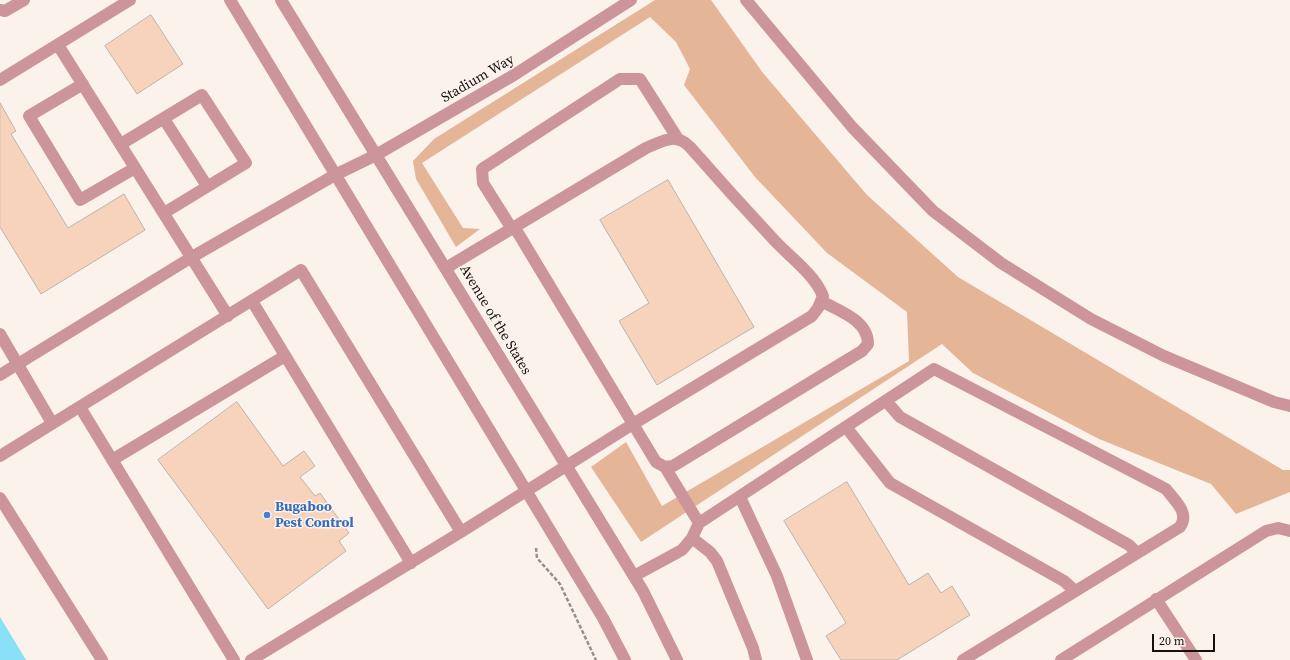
<!DOCTYPE html>
<html>
<head>
<meta charset="utf-8">
<style>
	body { margin:0 }
	#map { position:relative; width:1290px; height:660px; overflow:hidden; background:#fbf2ec; font-family:"Source Serif 4",serif }
	canvas { display:block }
	.scale { position:absolute; left:1152px; top:634px; width:63px; height:18px; box-sizing:border-box; border:2px solid #14110f; border-top:0; padding-left:5px; font-size:12px; line-height:14px; white-space:nowrap; color:#14110f; -webkit-text-stroke:3px #fbf2ec; paint-order:stroke }
</style>
</head>
<body>
<div id="map">
<canvas width="1290" height="660"></canvas>
<div class="scale">20 m</div>
</div>
<script>
const c = document.querySelector('canvas').getContext('2d');
c.lineJoin = 'round';
function fillPath(path, color) {
  c.fillStyle = color;
  c.fill(path, 'evenodd');
}
function stroke(path, color, width, dash) {
  c.strokeStyle = color;
  c.lineWidth = width;
  c.lineCap = dash ? 'butt' : 'round';
  c.setLineDash(dash || []);
  c.stroke(path);
}
function label(font, color, halo, rows, align = 'center') {
  c.font = font + ' "Source Serif 4",serif';
  c.lineWidth = 3;
  c.setLineDash([]);
  c.textBaseline = 'middle';
  c.strokeStyle = halo;
  c.fillStyle = color;
  for (const [text, x, y, turn = 0] of rows) {
    c.save();
    c.translate(x, y);
    c.rotate((+turn || 0) * Math.PI / 180);
    c.textAlign = isNaN(turn) ? turn : align;
    if (halo) c.strokeText(text, 0, 0);
    c.fillText(text, 0, 0);
    c.restore();
  }
}
fillPath(new Path2D(`
	M655 0H711L763 73 867 195 958 277 1283 470H1290V492L1236 514 1211 484 1099 439 973 373 942 344 641 542 591 467 626 442 662 506 909 361 907 312 827 253 755 177 684 85 690 69 676 42 650 17 422 163 463 228 480 229 456 247 416 179 413 161 434 139Z`), '#e4b597');
fillPath(new Path2D(`
	M0 617 26 660H0Z`), '#8ae0f6');
const building = new Path2D(`
	M151 15 183 64 137 94 105 46Z
	M0 103 16 131 11 134 68 228 124 194 145 230 41 294 0 227Z
	M668 180 754 327 657 385 619 321 649 303 600 220Z
	M237 402 283 466 304 451 315 466 300 477 315 496 320 493 349 533 339 541 346 551 268 609 158 460Z
	M847 482 909 585 928 573 941 593 952 586 970 615 897 660H841L826 636 846 623 784 521Z`);
fillPath(building, '#f8d3bb');
stroke(building, '#bbb3ad', 1);
stroke(new Path2D(`
	M536 548 537 558 560 584 596 660`), '#96908c', 2.5, [4, 2]);
stroke(new Path2D(`
	M746 0 852 127 933 211 1001 263 1091 319 1164 356 1274 402 1290 406
	M0 10 5 11 24 0
	M58 45 228 316
	M0 80 130 0
	M83 84 29 116 80 200 135 168
	M164 119 207 186
	M121 144 202 95 246 163 164 213
	M512 229 483 183 482 169 620 79H640L678 139
	M446 268 646 148C663 141 675 132 690 147 718 179 746 210 775 241 791 258 814 274 823 296L818 308 812 316 633 424 515 228
	M252 301 411 563
	M0 334 52 423
	M0 375 192 257 335 175 376 155 514 75 631 0
	M886 401 900 417 1129 545 1137 553
	M80 407 234 660
	M846 427 890 483 1064 581 1075 591
	M0 456 301 270 461 532 633 424 656 462 665 467 673 466 862 351 868 344C868 320 839 311 821 301
	M112 460 285 356
	M665 467 699 523
	M740 497 777 576 807 660
	M0 498 102 660
	M692 538 710 552 717 561 753 648 756 660
	M634 576 682 550 692 538 699 523 934 369 1166 489C1175 501 1190 513 1180 527L963 660
	M1156 599 1196 660
	M251 660 461 532
	M1061 660 1266 531 1278 528 1290 531`), '#cc959b', 12);
stroke(new Path2D(`
	M230 0 603 618 625 660
	M281 0 643 591 677 660`), '#cc959b', 12);
for (const [x, y, r, color] of [
	[267,515,4,"#3f7fe0"]
]) {
  const dot = new Path2D();
  dot.arc(x, y, r, 0, 2 * Math.PI);
  c.fillStyle = color;
  c.fill(dot);
  stroke(dot, '#fbf2ec', 1.5);
}
label('14px', '#14110f', '#fbf2ec', [
	["Stadium Way",478,79,-30],
	["Avenue of the States",495,320,59]
]);
label('bold 14px', '#366cbe', '#fbf2ec', [
	["Bugaboo",275,507],
	["Pest Control",275,523]
], 'left');
</script>
</body>
</html>
